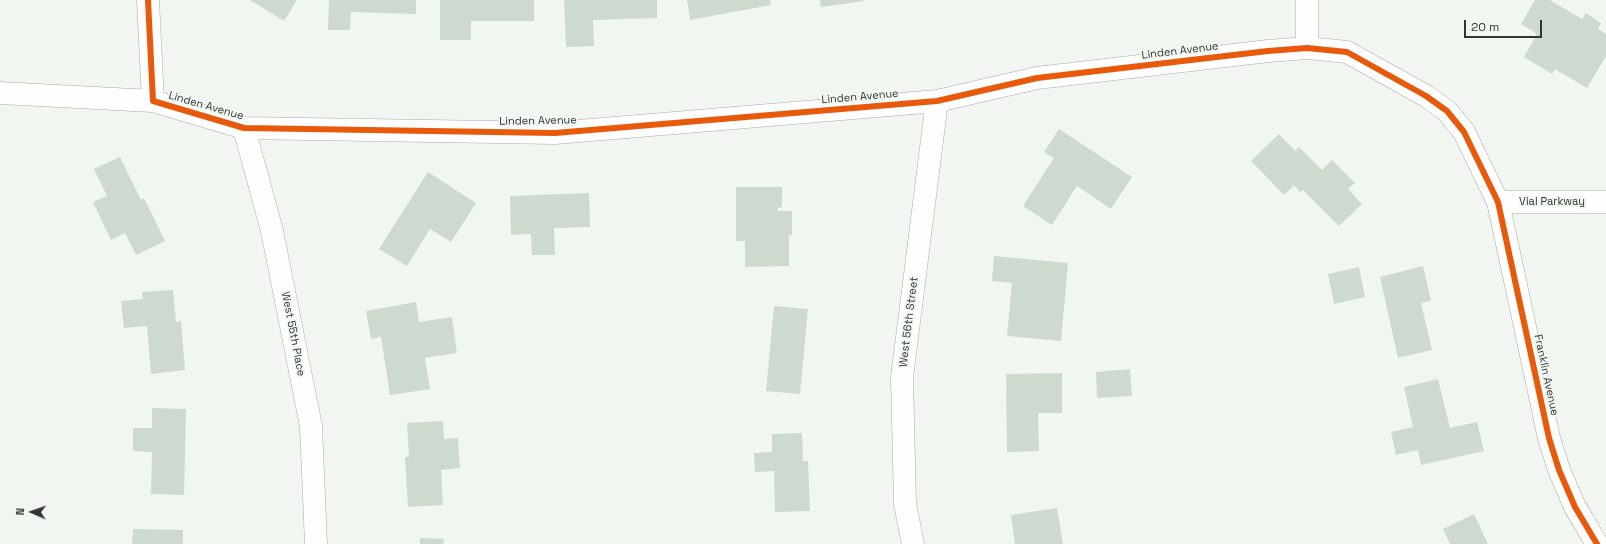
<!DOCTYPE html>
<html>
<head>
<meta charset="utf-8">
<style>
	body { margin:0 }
	#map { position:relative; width:1606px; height:544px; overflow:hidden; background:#f1f6f1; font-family:"Space Grotesk",sans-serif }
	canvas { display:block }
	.north { position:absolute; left:12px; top:492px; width:40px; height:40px; -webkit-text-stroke:3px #f0f7f0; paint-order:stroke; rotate:272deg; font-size:11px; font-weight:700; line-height:16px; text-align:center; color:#333633 }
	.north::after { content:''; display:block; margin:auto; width:14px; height:18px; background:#333633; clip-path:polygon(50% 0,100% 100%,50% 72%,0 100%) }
	.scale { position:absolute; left:1464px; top:20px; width:78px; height:18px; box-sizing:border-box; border:2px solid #333633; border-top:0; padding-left:5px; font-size:12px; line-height:14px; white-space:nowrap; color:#333633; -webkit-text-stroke:3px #f0f7f0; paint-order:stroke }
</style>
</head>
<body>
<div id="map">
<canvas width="1606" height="544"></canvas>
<div class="north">N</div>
<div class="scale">20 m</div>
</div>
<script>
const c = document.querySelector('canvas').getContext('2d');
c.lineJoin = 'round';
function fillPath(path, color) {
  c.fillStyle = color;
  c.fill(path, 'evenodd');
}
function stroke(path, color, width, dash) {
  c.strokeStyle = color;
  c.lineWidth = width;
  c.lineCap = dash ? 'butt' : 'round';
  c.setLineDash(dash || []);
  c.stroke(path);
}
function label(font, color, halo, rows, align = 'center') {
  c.font = font + ' "Space Grotesk",sans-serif';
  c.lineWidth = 4;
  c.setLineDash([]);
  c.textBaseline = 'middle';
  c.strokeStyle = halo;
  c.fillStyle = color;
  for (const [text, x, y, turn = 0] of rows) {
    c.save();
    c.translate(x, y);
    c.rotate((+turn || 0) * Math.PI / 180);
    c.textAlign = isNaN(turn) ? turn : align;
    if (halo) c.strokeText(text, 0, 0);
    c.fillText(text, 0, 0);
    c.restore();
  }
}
fillPath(new Path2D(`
	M250 0H297L284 21Z
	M329 0H416V14L351 12 350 30H328Z
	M440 0H534V21H471V40H440Z
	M564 0H657V18L593 20 594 46 566 47Z
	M687 0H770L771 5 690 20Z
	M820 0H863L864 1 821 7Z
	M1535 0H1550L1582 19 1586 13 1601 23 1598 29 1606 34V56L1587 88 1555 69 1552 74 1524 57 1536 36V33L1521 24Z
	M1059 129 1132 177 1111 209 1077 186 1052 225 1023 206 1054 158 1044 152Z
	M1279 134 1295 151 1299 147 1322 170 1332 160 1355 183 1348 189 1362 204 1339 226 1303 190 1300 192 1294 185 1284 195 1251 161Z
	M120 157 141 200 144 198 165 241 136 255 125 233 111 240 93 202 107 196 94 169Z
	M428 172 476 203 451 242 430 229 407 266 379 249Z
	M736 187H782V207L778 208V211H792V235H789V266L745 267V241H736Z
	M589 193 590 227 554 228 555 255H532L531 234 511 235 510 196Z
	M994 256 1068 263 1061 341 1007 336 1012 283 992 281Z
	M1423 266 1431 301 1421 303 1432 350 1398 358 1380 277Z
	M1359 267 1365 297 1334 304 1328 274Z
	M173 290 176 322 181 321 185 370 151 374 147 326 124 328 121 301 143 299 142 292Z
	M416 302 419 322 452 317 457 353 425 358 430 389 390 395 381 337 371 339 366 311Z
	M774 306 808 309 800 394 766 391Z
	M1130 369 1132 396 1097 398 1096 372Z
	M1062 373V413H1038L1039 451 1007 452 1006 374Z
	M1438 379 1450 428 1477 422 1484 451 1421 465 1418 450 1396 455 1391 432 1413 427 1404 387Z
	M152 408 186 409 184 495 151 494 152 452 133 451V428H152Z
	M443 421 444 439 458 438 460 468 441 470 443 505 408 507 405 457H409L407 423Z
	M802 433 803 461H808L810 511 775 512 774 471 755 472 754 453 772 452V434Z
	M1057 508 1063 544H1015L1011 515Z
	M1474 514 1488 544H1450L1443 529Z
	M133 529 183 530V544H132Z
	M420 538 444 539 443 544H420Z`), '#cedacf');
const minor = new Path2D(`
	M148 0 153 101
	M1307 0V48
	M0 93 153 101 244 128 555 133 937 101 1037 78 1268 51 1307 48 1347 52 1426 96 1447 111 1464 132 1498 202 1549 438 1559 470 1575 507 1597 544
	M244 128 272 231 311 426 316 544
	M1498 202H1606
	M913 544 905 504 902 377 937 101`);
stroke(minor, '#a8aba8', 23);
stroke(minor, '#fdfefd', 22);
stroke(new Path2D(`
	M148 0 153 101 244 128 555 133 937 101 1037 78 1268 51 1307 48 1347 52 1426 96 1447 111 1464 132 1498 202 1549 438 1559 470 1575 507 1597 544`), '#e8590c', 6);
label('11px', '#333633', '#f0f7f0', [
	["Linden Avenue",1180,51,-7],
	["Linden Avenue",860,97,-5],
	["Linden Avenue",206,106,16],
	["Linden Avenue",538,121,-1],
	["Vial Parkway",1552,202],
	["West 56th Street",909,322,-83],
	["West 55th Place",293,334,79],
	["Franklin Avenue",1546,375,78]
]);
</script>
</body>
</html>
